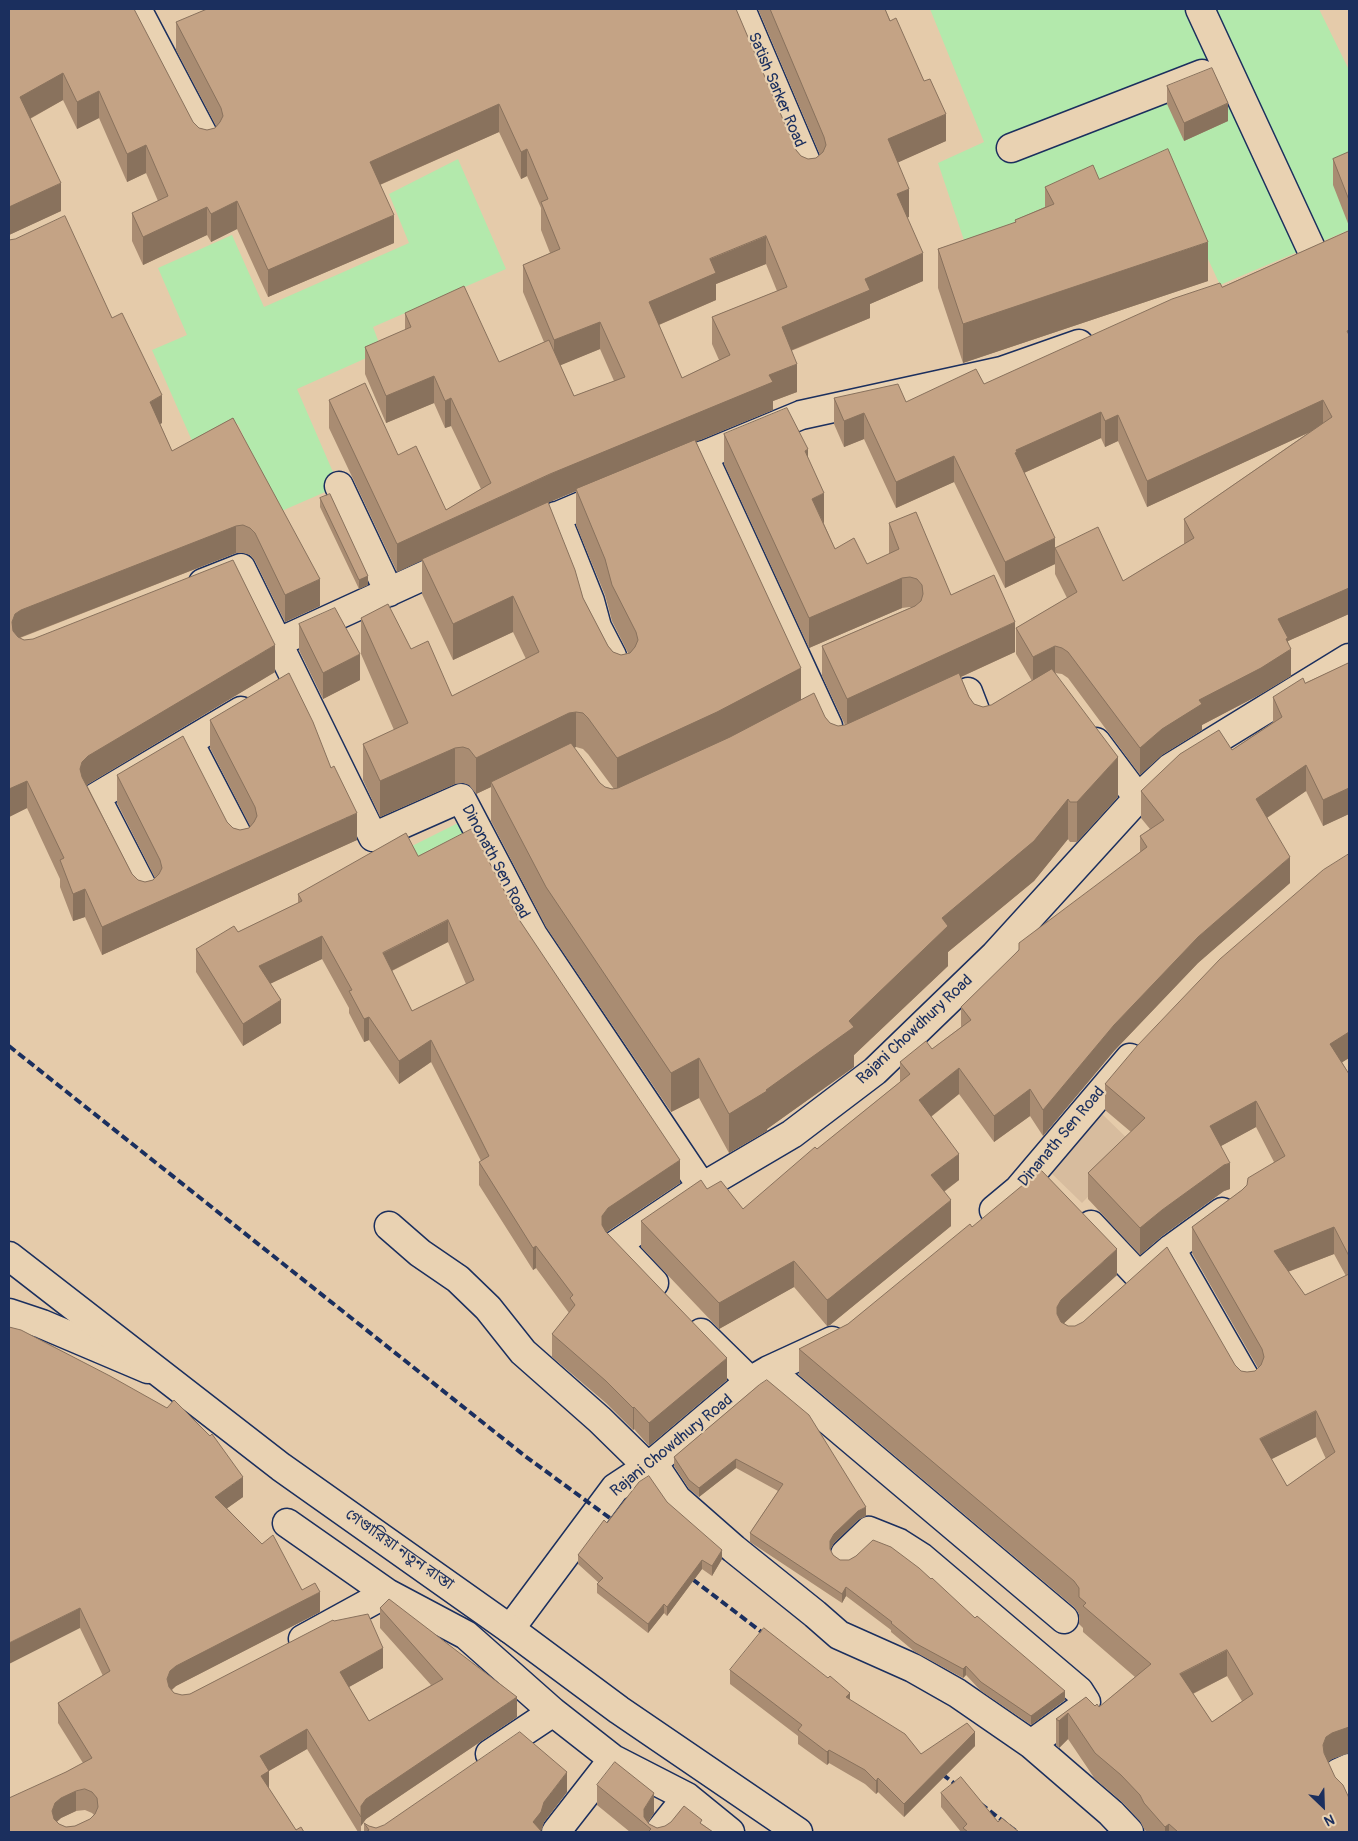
<!DOCTYPE html>
<html>
<head>
<meta charset="utf-8">
<style>
	body { margin:0 }
	#map { position:relative; width:1358px; height:1841px; overflow:hidden; background:#e5cbaa; font-family:Pangolin,sans-serif }
	canvas { display:block }
	.frame { position:absolute; inset:0; border:10px solid #1b2f5e; pointer-events:none }
	.north { position:absolute; left:1298px; top:1781px; width:50px; height:50px; -webkit-text-stroke:4px #e9d2b2; paint-order:stroke; rotate:156deg; font-size:14px; font-weight:700; line-height:20px; text-align:center; color:#1b2f5e }
	.north::after { content:''; display:block; margin:auto; width:18px; height:22px; background:#1b2f5e; clip-path:polygon(50% 0,100% 100%,50% 72%,0 100%) }
</style>
</head>
<body>
<div id="map">
<canvas width="1358" height="1841"></canvas>
<div class="frame"></div>
<div class="north">N</div>
</div>
<script>
const c = document.querySelector('canvas').getContext('2d');
c.lineJoin = 'round';
function fillPath(path, color) {
  c.fillStyle = color;
  c.fill(path, 'evenodd');
}
function stroke(path, color, width, dash) {
  c.strokeStyle = color;
  c.lineWidth = width;
  c.lineCap = dash ? 'butt' : 'round';
  c.setLineDash(dash || []);
  c.stroke(path);
}
function label(font, color, halo, rows, align = 'center') {
  c.font = font + ' Pangolin,"Noto Sans Bengali",sans-serif';
  c.lineWidth = 4.5;
  c.setLineDash([]);
  c.textBaseline = 'middle';
  c.strokeStyle = halo;
  c.fillStyle = color;
  for (const [text, x, y, turn = 0] of rows) {
    c.save();
    c.translate(x, y);
    c.rotate((+turn || 0) * Math.PI / 180);
    c.textAlign = isNaN(turn) ? turn : align;
    if (halo) c.strokeText(text, 0, 0);
    c.fillText(text, 0, 0);
    c.restore();
  }
}
fillPath(new Path2D(`
	M1100 1112 1136 1147 1082 1203 1046 1168Z`), '#d7bc9e');
fillPath(new Path2D(`
	M930 9H1319L1349 70V230L1220 285 1179 196 970 258 938 163 984 142Z
	M458 159 506 269 373 327 382 351 297 389 339 486 277 513 238 424 193 443 152 350 187 335 158 268 232 235 264 307 409 243 389 194Z
	M468 818 481 845 419 876 406 849Z`), '#b3e9ac');
const minor = new Path2D(`
	M137 9 207 142
	M741 9 810 171
	M1200 9 1314 255
	M1011 148 1202 74
	M703 455 828 726
	M668 470 801 415 1002 371 1079 344
	M339 486 389 592
	M556 516 590 601 597 627 612 656
	M520 532 612 493
	M203 583 241 568 373 837 461 798 533 935 702 1187
	M279 642 456 561
	M932 708 968 692 983 731 988 728
	M189 742 241 842
	M1096 742 1138 798
	M146 894 96 797 241 711
	M994 1210 1018 1190 1130 1058
	M1091 1225 1139 1276 1171 1249 1222 1212
	M389 1226 420 1253 458 1279 488 1308 523 1352 600 1420 647 1466
	M1171 1249 1248 1383
	M654 1283 617 1244 702 1187 792 1134 875 1071 995 955 1138 798 1170 768 1349 658
	M9 1313 42 1324 148 1369
	M769 1370 1064 1619
	M750 1381 769 1370 832 1341
	M653 1463 677 1499 734 1549 815 1614 839 1635 913 1668 957 1693 1031 1744 1111 1813 1129 1832
	M287 1523 387 1593 466 1635 553 1712 613 1759 687 1797 730 1832
	M845 1554 869 1531 899 1543 921 1557 1079 1691 1086 1702 1081 1708 1031 1744
	M510 1629 615 1488 653 1463 750 1381 701 1333
	M303 1639 387 1593
	M490 1754 553 1712
	M1349 1768 1338 1773 1349 1797
	M556 1832 613 1759
	M659 1832 687 1797`);
const major = new Path2D(`
	M9 1256 281 1467 510 1629 619 1710 798 1832`);
stroke(minor, '#1b2f5e', 31);
stroke(major, '#1b2f5e', 31);
stroke(minor, '#e9d2b2', 28);
stroke(major, '#e9d2b2', 28);
stroke(new Path2D(`
	M9 1046 525 1456 622 1527
	M683 1572 772 1640
	M933 1767 1017 1832`), '#1b2f5e', 4, [8, 4]);
fillPath(new Path2D(`
	M9 9 193 122 199 128 207 130 215 128 216 126 176 50V22L796 150 801 156 808 159 816 158 820 155 758 9H885L946 141 898 162 909 217H907L923 281 870 304V318L791 351 797 392 773 401V410L696 441 801 700 825 717 830 723 838 726 845 725 822 676V646L912 607H910L902 608 809 648 724 464V434L808 459 824 524 835 549 867 564 889 554V523L951 595 1015 652 961 677 969 697 974 704 983 707 991 705 1032 681 1016 654V628L1067 598 1055 574V548L1123 581 1184 544V519L1308 433 1147 507 1118 441 1105 447 1101 438 1024 473 1055 564 1005 588 954 482 896 508 864 439 844 447 834 424V398L906 402 984 384 1222 287 1349 231V614L1288 641 1291 676 1261 694 1202 725V730L1162 755 1140 775 1068 678 1062 674 1055 673 1118 797 1077 842H1070L1068 839 1034 881 948 952V966L854 1055V1067L767 1129V1131L729 1153 699 1098 671 1112 546 927 491 821V787L476 794 469 785 463 783 455 784 380 817 363 780V744L394 730 361 654V618L411 649 452 696 526 659 513 632 453 660 422 594V560L397 572 329 428V400L398 455 446 510 481 489 451 426 445 428 434 403 386 423 365 374V347L405 330V313L499 362 544 342 523 292V265L550 253 541 230V208L527 176 521 179 499 132 380 185 394 243 268 297 237 229 211 242 207 235 143 265 132 241V213L158 201 146 173 127 182 99 118 77 129 63 100 30 119 61 211 9 235ZM766 264 777 291 712 317V344L719 360 682 378 659 325 716 300V284ZM600 349 614 381 574 396 560 365ZM576 491V525L605 595 612 621 628 653 621 655 613 652 608 646 583 598 548 502ZM576 747 583 749 588 754 614 789 605 787 600 783 574 748Z
	M1167 86 1228 121 1184 141 1167 104Z
	M1349 152V226L1333 185V159Z
	M1099 179 1208 281 963 363 938 288V249L1015 223V220L1045 207V187Z
	M9 240 162 423 160 424 172 451 233 418 320 606 285 622 255 561 250 555 243 553H236L20 638 24 640 275 672 87 785 132 874 138 880 145 882 153 880 155 878 117 803V775L227 822 233 828 240 830 249 828 250 826 210 748V720L357 840 102 955 85 917 73 921 60 887V879L27 808 9 817Z
	M320 498 368 585 359 589 320 507Z
	M299 624 360 680 323 699 299 650Z
	M1349 663V814L1323 826 1306 791 1267 818 1290 883 1198 963 1114 1051 1043 1136 1030 1116 994 1142 959 1094 931 1117 959 1180 944 1192 951 1226 830 1325 827 1326 794 1287 719 1329 641 1247V1221L707 1189 743 1209 900 1082V1062L932 1049 961 1027V1007L1140 852V836L1150 829 1141 818V791L1232 750 1273 722V697L1305 683Z
	M1349 854V1058L1342 1062 1349 1074V1753L1332 1759 1328 1762 1349 1832H1147L1144 1829 1140 1821 1121 1801 1095 1779 1068 1739 1059 1748 1056 1745V1719L1086 1697 1095 1706 1099 1707 1135 1677 1083 1632V1628L1079 1624V1614L1074 1607 799 1375V1349L848 1324 972 1227 1117 1275 1064 1323 1068 1326 1235 1365 1241 1371 1247 1372 1255 1371 1258 1368 1192 1253V1227L1242 1190 1274 1162 1256 1127 1221 1146 1230 1189 1224 1191 1162 1236 1140 1255 1088 1199V1173L1131 1132 1105 1110V1084ZM1334 1254 1346 1276 1305 1295 1288 1272ZM1316 1437 1326 1459 1287 1486 1271 1459ZM1227 1676 1242 1701 1212 1722 1193 1694Z
	M418 856 520 921 680 1183 608 1231 607 1233 727 1380 649 1446 634 1429 633 1430 606 1403 552 1357V1334L569 1313 536 1268 533 1270 479 1185V1162L481 1161 431 1062 399 1084 369 1040 364 1042 349 1013V1008L322 959 270 984 281 1023 243 1046 196 972V949L238 932 298 903V894ZM448 942 466 984 412 1011 392 971Z
	M9 1327 243 1497 227 1508 302 1590 320 1612 176 1686 172 1690 174 1693 182 1695 190 1694 334 1621 383 1668 349 1687 369 1721 431 1685 380 1628V1608L517 1717 366 1819 361 1826V1832H358L307 1749 269 1771V1789L296 1830 304 1832H9L66 1772 83 1763 58 1723V1703L103 1676 80 1628ZM85 1810 92 1813 94 1815 90 1819 75 1826 66 1827 59 1824 57 1822 61 1818 76 1811Z
	M759 1385 866 1516 858 1520 834 1543 830 1550 833 1555 840 1560 975 1618 1065 1700 1031 1725 981 1691 966 1675 963 1678 915 1652 891 1632V1630L846 1596 842 1603 750 1542V1533L778 1491 736 1468 699 1497 689 1489 674 1466V1457Z
	M667 1502 722 1559 712 1576 702 1569 667 1616 664 1613 648 1633 597 1593V1584L599 1583 578 1564V1555L607 1523Z
	M730 1670 850 1700 921 1754 975 1746 904 1817 878 1792 876 1794 865 1784 829 1763 827 1765 798 1744V1736L730 1684Z
	M597 1785 654 1813 648 1823 649 1824 657 1828 702 1824 713 1832H630L597 1805Z
	M567 1792 544 1822 541 1831 542 1832H364V1823L369 1826 376 1828Z
	M941 1793 998 1822 1019 1832H961L941 1807Z`), '#a98c72');
fillPath(new Path2D(`
	M63 73V100L20 124V97Z
	M99 91V118L77 129V102Z
	M1228 103V121L1184 141V123Z
	M499 104V132L370 189V162Z
	M946 114V141L888 167V139Z
	M146 145V173L127 182V154Z
	M527 149V176L521 179V152Z
	M61 183V211L9 235V207Z
	M909 189V217L897 222V194Z
	M237 201V229L211 242V214Z
	M207 207V235L143 265V237Z
	M394 215V243L268 297V270Z
	M766 236V264L716 284V300L649 329V302L710 259Z
	M1208 242V281L963 363V324Z
	M923 253V281L870 304V318L782 354V327L865 279Z
	M600 322V349L554 368V340Z
	M797 364V392L773 401V410L577 491 576 489V491L550 502 397 572V544L769 375Z
	M434 376V403L386 423V396Z
	M162 395V423L150 429V402Z
	M451 398V426L445 428V401Z
	M1323 400V426L1147 507V481Z
	M1101 412V438L1017 476 1015 453 1016 450Z
	M864 413V439L844 447V421Z
	M1118 415V441L1105 447V421Z
	M808 449V479L805 451Z
	M954 456V482L896 508V482Z
	M824 493V524L812 499Z
	M236 526V553L21 637 15 642 12 649V622L15 614 21 610Z
	M1055 538V564L1005 588V562Z
	M368 576V585L359 589V580Z
	M902 578V608L809 648V618Z
	M320 579V606L285 622V595Z
	M1349 588V614L1288 641V651L1291 649V676L1261 694 1202 725V730L1162 755 1140 775V748L1162 729 1199 700 1278 619Z
	M513 596V632L453 660V624Z
	M1015 622V652L847 729V699Z
	M275 645V672L88 784 82 790 80 769 82 762 88 756Z
	M1055 646V672L1033 683V657Z
	M360 654V680L323 699V673Z
	M801 668V704L617 793V758Z
	M576 712V747L569 749 491 782V787L476 794V758L569 713Z
	M455 748V784L380 817V781Z
	M1118 757V797L1077 842V802Z
	M1306 765V791L1256 825V799Z
	M27 781V808L9 817V789Z
	M1349 788V814L1323 826V800Z
	M1068 799V839L1034 881 948 952V966L854 1055V1067L767 1129V1131L729 1153V1114L766 1090 849 1021 942 918Z
	M357 813V840L102 955V927Z
	M1290 857V883L1198 963 1114 1051 1043 1136V1110L1114 1025 1198 937Z
	M85 889V917L73 921V894Z
	M448 920V942L383 975V953Z
	M322 936V959L259 989V966Z
	M281 1000V1023L243 1046V1024Z
	M369 1017V1040L364 1042V1019Z
	M1349 1032V1058L1330 1070V1044Z
	M431 1040V1062L399 1084V1061Z
	M699 1058V1098L671 1112V1073Z
	M959 1068V1094L919 1126V1100Z
	M1030 1089V1116L994 1142V1116Z
	M1256 1101V1127L1210 1152V1126Z
	M959 1154V1180L931 1201V1175Z
	M680 1160V1183L608 1231 602 1238V1216L608 1208Z
	M1230 1163V1189L1224 1191 1162 1236 1140 1255V1228L1162 1210 1224 1165Z
	M951 1200V1226L830 1325 827 1326V1300Z
	M1334 1227V1254L1274 1277V1251Z
	M536 1246V1268L533 1270V1248Z
	M1117 1249V1275L1061 1326 1057 1314V1307L1061 1300Z
	M794 1261V1287L719 1329V1303Z
	M727 1358V1380L649 1446V1423Z
	M634 1407V1429L633 1430V1408Z
	M1316 1411V1437L1260 1465V1439Z
	M736 1459V1468L699 1497V1488Z
	M243 1477V1497L215 1517V1497Z
	M866 1507V1516L858 1520 834 1543 830 1550V1541L834 1534 858 1511Z
	M722 1550V1559L712 1576V1566Z
	M702 1560V1569L667 1616V1607Z
	M846 1587V1596L842 1603V1594Z
	M320 1592V1612L176 1686 170 1691 167 1679 170 1671 176 1666Z
	M664 1604V1613L648 1633V1624Z
	M80 1608V1628L9 1664V1643Z
	M383 1648V1668L340 1692V1672Z
	M1227 1650V1676L1180 1700V1674Z
	M966 1666V1675L963 1678V1669Z
	M1065 1691V1700L1031 1725V1716Z
	M850 1693V1706L846 1697Z
	M517 1697V1717L366 1819 361 1826V1832V1806L366 1799Z
	M1068 1713V1739L1059 1748V1721Z
	M1349 1727V1753L1332 1759 1326 1764 1323 1745 1326 1737 1332 1733Z
	M307 1729V1749L260 1776V1756Z
	M975 1732V1746L904 1817V1804Z
	M829 1750V1763L827 1765V1752Z
	M269 1771V1791L261 1776Z
	M567 1772V1792L544 1822 541 1832 533 1822 544 1802Z
	M878 1778V1792L876 1794V1781Z
	M76 1791V1811L61 1818 55 1823 52 1811 55 1803 61 1798Z
	M654 1793V1813L646 1825 644 1823V1809Z
	M1169 1824V1832H1165V1827Z`), '#89725d');
const building = new Path2D(`
	M9 9H134L193 122 199 128 207 130 215 128 220 122 223 116 221 108 176 22 207 9H736L796 150 801 156 808 159 816 158 823 152 826 145 824 137 770 9H885L890 21 896 18 924 81 930 79 946 114 888 139 909 189 897 194 923 253 865 279 870 290 782 327 797 364 769 375 773 382 550 474 397 544 329 400 365 383 398 455 416 446 446 510 491 483 451 398 445 401 434 376 386 396 365 347 411 327 405 313 464 286 499 362 549 340 574 396 625 377 600 322 554 340 523 265 560 249 541 202 548 199 527 149 521 152 499 104 370 162 394 215 268 270 237 201 211 214 207 207 143 237 132 213 168 196 146 145 127 154 99 91 77 102 63 73 20 97 61 183 9 207ZM766 236 787 287 712 317 730 355 682 378 649 302 716 273 710 259Z
	M1212 68 1228 103 1184 123 1167 86Z
	M1168 149 1208 242 963 324 938 249 1016 222 1015 220 1054 204 1045 187 1093 165 1099 179Z
	M1349 152V200L1333 159Z
	M65 216 112 318 122 313 162 395 150 402 172 451 233 418 320 579 285 595 255 533 250 528 243 525 236 526 21 610 15 614 12 622 13 631 18 637 24 640 33 639 233 560 275 645 88 756 82 762 80 769 82 777 132 874 138 880 145 882 153 880 159 874 162 868 160 860 117 775 183 736 227 822 233 828 240 830 249 828 254 822 257 816 255 807 210 720 289 673 313 722 331 768 334 766 357 813 102 927 85 889 73 894 60 860 64 858 27 781 9 789V240L15 239Z
	M1349 231V330L1347 331 1349 335V588L1278 619 1288 638 1286 639 1291 649 1261 668 1199 700 1202 704 1162 729 1140 748 1068 652 1062 648 1055 646 1033 657 1016 628 1077 592 1055 548 1098 527 1123 581 1194 538 1184 519 1332 417 1323 400 1147 481 1118 415 1105 421 1101 412 1016 450 1017 452 1015 453 1055 538 1005 562 954 456 896 482 864 413 844 421 834 398 898 384 906 402 976 369 984 384 1172 299 1220 283 1222 287Z
	M787 408 808 449 805 451 824 493 812 499 835 549 854 538 867 564 899 549 889 523 916 512 951 595 994 575 1015 622 847 699 822 646 915 606 921 601 923 594 922 585 917 579 910 577 902 578 809 618 724 434Z
	M695 440 801 668 717 712 617 758 588 718 583 713 576 712 569 713 476 758 469 749 463 747 455 748 380 781 363 744 408 723 361 618 388 604 411 649 428 641 452 696 539 652 513 596 453 624 422 559 548 502 575 570 583 598 608 646 613 652 621 655 630 653 635 647 638 640 636 632 612 585 605 559 576 489Z
	M330 494 368 576 359 580 320 498Z
	M335 608 360 654 323 673 299 624Z
	M1349 663V788L1323 800 1306 765 1256 799 1290 857 1198 937 1114 1025 1043 1110 1030 1089 994 1116 959 1068 919 1100 959 1154 931 1175 951 1200 830 1298 827 1300 794 1261 719 1303 641 1221 701 1180 707 1189 721 1181 743 1209 815 1147 817 1149 910 1074 900 1062 926 1041 932 1049 971 1020 961 1007 1019 950V943L1147 847 1140 836 1164 820 1141 791 1180 754 1219 730 1232 750 1282 717 1273 697 1303 678 1305 683Z
	M1052 669 1118 757 1077 802H1070L1068 799 1034 841 942 918 948 926 849 1021 854 1027 766 1090 767 1091 729 1114 699 1058 671 1073 546 887 491 782 571 743 600 783 605 787 612 789 618 788 730 737 814 693 825 717 830 723 838 726 845 725 959 673 969 697 974 704 983 707 991 705Z
	M472 829 520 921 680 1160 608 1208 602 1216V1225L606 1232 727 1358 649 1423 634 1407 633 1408 606 1381 552 1334 575 1305 570 1298 573 1295 536 1246 533 1248 479 1162 489 1156 431 1040 399 1061 369 1017 364 1019 349 991 352 990 322 936 259 966 281 1000 243 1024 196 949 234 926 238 932 302 901 298 894 406 833 418 856ZM448 920 474 980 412 1011 383 953Z
	M1349 854V1032L1330 1044 1349 1074V1256L1334 1227 1274 1251 1305 1295 1349 1274V1727L1332 1733 1326 1737 1323 1745 1324 1753 1335 1777 1343 1785 1349 1798V1832H1178L1169 1824 1165 1827 1144 1803 1140 1795 1121 1775 1095 1753 1068 1713 1059 1721 1056 1719 1086 1697 1095 1706 1097 1704 1099 1707 1151 1664 1083 1606 1086 1603 1079 1597V1588L1074 1581 799 1349 848 1324 970 1224 972 1227 1041 1170 1117 1249 1061 1300 1057 1307V1314L1061 1322 1068 1326H1075L1083 1322 1167 1247 1235 1365 1241 1371 1247 1372 1255 1371 1261 1365 1264 1357 1262 1349 1192 1227 1242 1190 1247 1185 1248 1178 1285 1156 1256 1101 1210 1126 1230 1163 1224 1165 1162 1210 1140 1228 1088 1173 1145 1118 1105 1084 1137 1046 1220 959 1323 870ZM1316 1411 1335 1452 1287 1486 1260 1439ZM1227 1650 1253 1694 1212 1722 1180 1674Z
	M9 1327 21 1330 110 1376 167 1408 174 1400 210 1436 212 1434 243 1477 215 1497 262 1544 273 1535 302 1590 315 1583 320 1592 176 1666 170 1671 167 1679 169 1687 174 1693 182 1695 190 1694 333 1620 334 1621 368 1614 383 1648 340 1672 369 1721 443 1679 380 1608 389 1599 517 1697 366 1799 361 1806V1817L307 1729 260 1756 269 1771 261 1776 296 1830 301 1827 304 1832H9V1798L66 1772 92 1758 58 1703 110 1671 80 1608 9 1643ZM85 1789 92 1792 97 1798 98 1807 95 1814 90 1819 75 1826 66 1827 59 1824 54 1819 52 1811 55 1803 61 1798 76 1791Z
	M767 1380 809 1415 866 1507 858 1511 834 1534 830 1541V1549L833 1555 840 1560H849L856 1556 873 1540 891 1547 919 1568 931 1579 932 1578 975 1618 977 1616 1065 1691 1031 1716 981 1682 966 1666 963 1669 915 1643 891 1623 892 1622 846 1587 842 1594 750 1533 783 1484 736 1459 699 1488 689 1480 674 1457 759 1385Z
	M649 1476 667 1502 722 1550 712 1566 702 1560 667 1607 664 1604 648 1624 597 1584 603 1578 578 1555 604 1520 607 1523 639 1482Z
	M764 1628 828 1678 830 1676 850 1693 846 1697 905 1734 921 1754 967 1723 975 1732 904 1804 878 1778 876 1781 865 1770 829 1750 827 1752 798 1730 802 1725 730 1670Z
	M520 1732 567 1772 544 1802 541 1812 533 1822 542 1832H366L369 1830 364 1823 369 1826 376 1828 384 1825Z
	M615 1762 654 1793 644 1809V1817L649 1824 657 1828 665 1826 671 1822 684 1806 702 1820 700 1823 713 1832H648L651 1829 597 1785Z
	M961 1777 998 1822 1002 1818 1019 1832H968L963 1828 967 1824 941 1793Z`);
fillPath(building, '#c4a385');
stroke(building, '#89725d', 1);
label('16px', '#1b2f5e', '#e9d2b2', [
	["Satish Sarker Road",776,90,67],
	["Dinonath Sen Road",495,862,62],
	["Rajani Chowdhury Road",915,1030,-43],
	["Dinanath Sen Road",1062,1137,-50],
	["Rajani Chowdhury Road",672,1446,-39],
	["গেণ্ডারিয়া নতুন রাস্তা",399,1550,35]
]);
</script>
</body>
</html>
